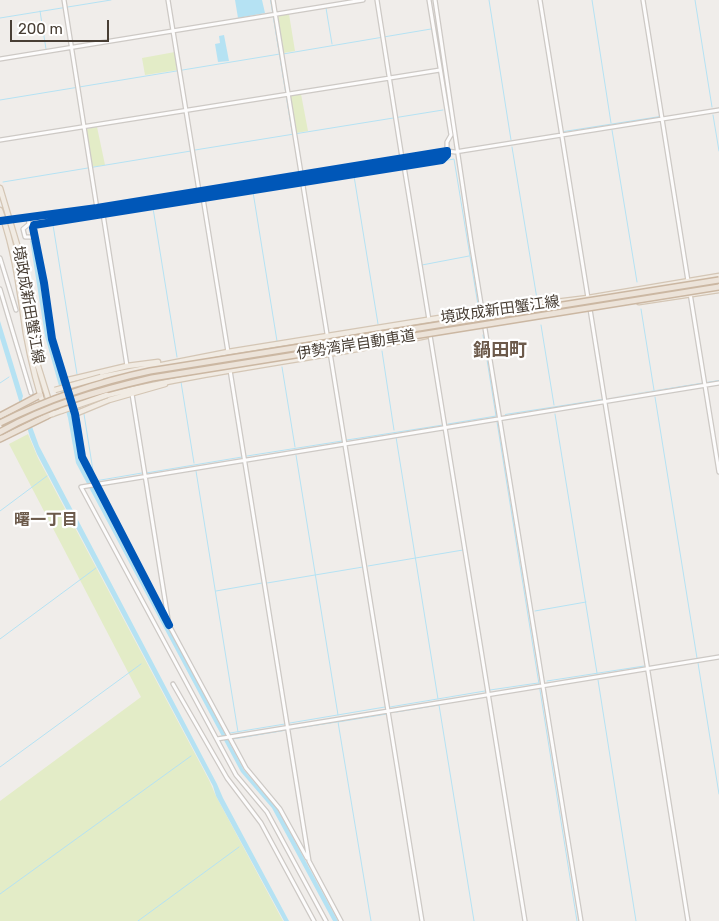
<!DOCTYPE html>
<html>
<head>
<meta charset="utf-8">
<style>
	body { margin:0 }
	#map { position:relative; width:719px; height:921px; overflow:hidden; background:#f0edea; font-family:Rubik,sans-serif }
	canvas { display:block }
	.scale { position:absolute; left:10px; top:20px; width:99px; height:22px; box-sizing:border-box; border:2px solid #483e34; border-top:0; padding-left:6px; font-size:15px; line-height:18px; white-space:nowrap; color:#483e34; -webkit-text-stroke:4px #fff; paint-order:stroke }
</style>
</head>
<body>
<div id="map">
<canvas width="719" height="921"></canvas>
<div class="scale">200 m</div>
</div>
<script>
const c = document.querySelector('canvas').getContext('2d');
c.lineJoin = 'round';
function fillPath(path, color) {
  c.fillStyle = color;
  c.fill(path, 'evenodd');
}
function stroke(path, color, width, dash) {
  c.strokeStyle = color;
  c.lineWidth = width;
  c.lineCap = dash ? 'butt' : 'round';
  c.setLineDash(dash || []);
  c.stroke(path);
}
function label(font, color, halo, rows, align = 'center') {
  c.font = font + ' Rubik,"Noto Sans JP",sans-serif';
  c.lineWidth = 4.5;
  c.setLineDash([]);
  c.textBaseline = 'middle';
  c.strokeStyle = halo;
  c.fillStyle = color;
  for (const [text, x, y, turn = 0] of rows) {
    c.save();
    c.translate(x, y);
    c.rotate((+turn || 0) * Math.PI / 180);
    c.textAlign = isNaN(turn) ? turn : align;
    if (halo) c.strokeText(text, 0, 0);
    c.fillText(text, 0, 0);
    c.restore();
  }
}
fillPath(new Path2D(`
	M289 14 295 51 283 53 277 16Z
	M175 52 178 70 145 75 142 58Z
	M301 94 308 131 296 133 290 95Z
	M97 127 105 165 92 167 86 129Z
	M28 434 38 458 209 780 216 796 283 921H0V801L141 697 9 444Z`), '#e3ecc7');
fillPath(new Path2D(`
	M235 0H262L265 13 238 18Z
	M270 0H272L293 134H292Z
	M224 35 229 61 218 62 215 44 220 43 219 36Z
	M660 116 661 117 564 132V131Z
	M30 240 33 242 49 336 73 418 80 461 244 770 278 810 338 921H333L272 808 241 772 76 463 68 418 45 336Z
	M0 321 23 396 22 399 39 446 217 784 223 798 289 921H284L216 796 213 786 37 454 30 437 0 338Z
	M719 380V381L606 398Z
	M602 399V400L505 415V414Z`), '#b5e2f3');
stroke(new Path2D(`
	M489 0 511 140
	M592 0 611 123
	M695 0 712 107
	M326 8 332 44
	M40 11 46 49
	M0 18 111 0
	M283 54 431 29
	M0 100 280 54
	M713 115 719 151
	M612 130 637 282
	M512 147 537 299
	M195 150 443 110
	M442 161 454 159 478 305
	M354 176 378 324
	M3 182 191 151
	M253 192 277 341
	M153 208 177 357
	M53 225 77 374
	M422 265 469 256
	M641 309 654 390
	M541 325 554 405
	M382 351 394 430
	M282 367 295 447
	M181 382 194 463
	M0 383 9 377
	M655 397 697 658
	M84 414 94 477
	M555 414 597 673
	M497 422 577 921
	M448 424 496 416 483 335
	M396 437 438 699
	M347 440 443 425
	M296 455 338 715
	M247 456 342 441
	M196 471 238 732
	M146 473 242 457
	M95 481 142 473
	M0 511 47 476
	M368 566 463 550
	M267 583 363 567
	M216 591 262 583
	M535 611 586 602
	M0 639 96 568
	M698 663 719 794
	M598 680 636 921
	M547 681 644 666
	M490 690 538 683
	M390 707 485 691
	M396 712 439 705 474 921
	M290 723 385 707
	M291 729 337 722
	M230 733 285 724
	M233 739 287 730
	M0 767 141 664
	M0 894 191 756
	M138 921 239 847
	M371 921 338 722 387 714`), '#b5e2f3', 1);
const minor = new Path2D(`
	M64 0 98 215
	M168 0 199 191
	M273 0 422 921
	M377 0 402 158
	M429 0 451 135 447 142V151L455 152 719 110
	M435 0 471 242 581 921
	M540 0 588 298
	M643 0 688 281
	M0 59 363 0
	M0 140 440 70
	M404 166 429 320
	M203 198 228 352
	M103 214 127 366
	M28 218 29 224 23 229 25 237H34
	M0 221 97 208 447 151V155L442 160 34 225 33 228 44 283 52 339 75 414 82 457 169 625
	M0 258 16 310
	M0 289 31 393
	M690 293 719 472
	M590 309 688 921
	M430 335 525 921
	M230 370 309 861 341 921
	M132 394 169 625 246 768 280 809 307 858
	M173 684 227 778 261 823 314 921
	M217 739 719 657
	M326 921 267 812 236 775 81 487 719 383`);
const major = new Path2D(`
	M0 188 21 258 38 366 53 414
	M0 210C15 249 20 293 26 334 31 362 38 390 47 416L61 411
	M639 302 719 290
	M101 377 228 352 483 311 588 298 719 276
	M64 381 127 366 158 362
	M107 395C212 370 320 358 426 336
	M75 414 109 400 165 384`);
const highway = new Path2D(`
	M0 416 40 395
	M0 439 47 416`);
stroke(minor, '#cdc9c5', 5.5);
stroke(major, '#d4c6b5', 7);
stroke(highway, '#cbb7a2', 8);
stroke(minor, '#fdfcfc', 3);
stroke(major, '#f1ebe3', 4.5);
stroke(highway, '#ece3d9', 5);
const majorBridge = new Path2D(`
	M55 390 101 377
	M61 411 107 395`);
const highwayBridge = new Path2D(`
	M0 423C48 399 98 382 150 371L719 280
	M0 432C47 405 100 390 152 378L719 287`);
stroke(majorBridge, '#d4c6b5', 7, []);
stroke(highwayBridge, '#cbb7a2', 8, []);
stroke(majorBridge, '#f1ebe3', 4.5);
stroke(highwayBridge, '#ece3d9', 5);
stroke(new Path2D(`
	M0 221 97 208 447 151V155L442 160 34 225 33 228 44 283 52 339 75 414 82 457 169 625`), '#0057b8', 8);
label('15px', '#483e34', '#fff', [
	["境政成新田蟹江線",28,305,80],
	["境政成新田蟹江線",500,310,-8],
	["伊勢湾岸自動車道",356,345,-9]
]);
label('bold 16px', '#6c5a4b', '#fff', [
	["曙一丁目",46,520]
]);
label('bold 18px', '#6c5a4b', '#fff', [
	["鍋田町",500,351]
]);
</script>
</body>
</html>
